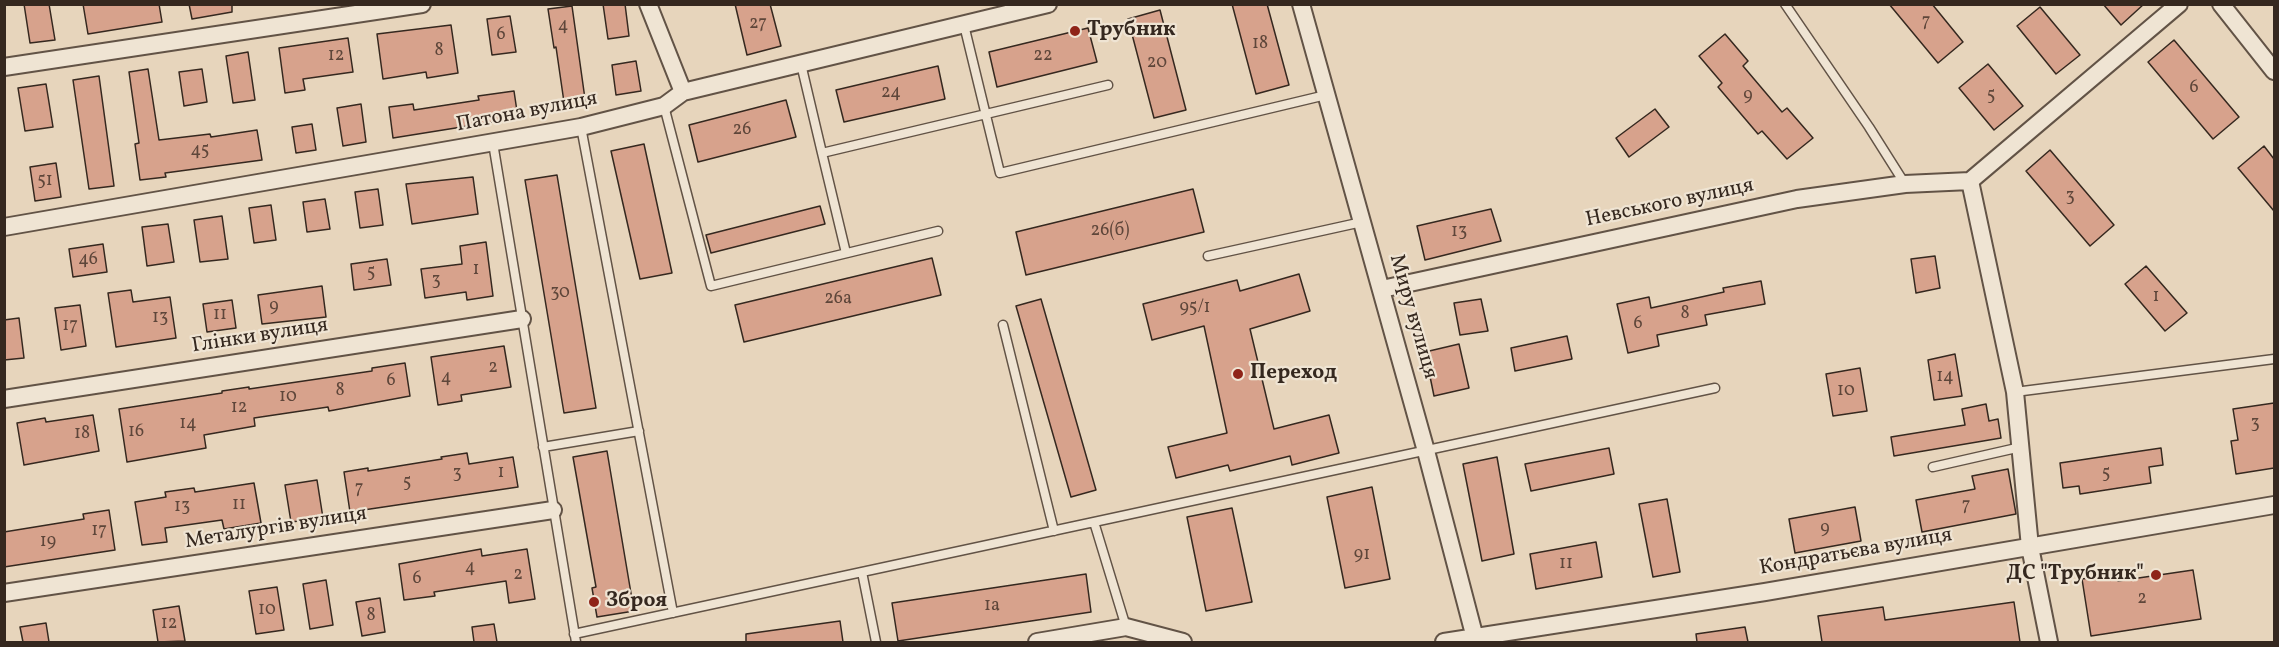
<!DOCTYPE html>
<html>
<head>
<meta charset="utf-8">
<style>
	body { margin:0 }
	#map { position:relative; width:2279px; height:647px; overflow:hidden; background:#e7d5bc; font-family:Vollkorn,serif }
	canvas { display:block }
	.frame { position:absolute; inset:0; border:6px solid #35281f; pointer-events:none }
</style>
</head>
<body>
<div id="map">
<canvas width="2279" height="647"></canvas>
<div class="frame"></div>
</div>
<script>
const c = document.querySelector('canvas').getContext('2d');
c.lineJoin = 'round';
function fillPath(path, color) {
  c.fillStyle = color;
  c.fill(path, 'evenodd');
}
function stroke(path, color, width, dash) {
  c.strokeStyle = color;
  c.lineWidth = width;
  c.lineCap = dash ? 'butt' : 'round';
  c.setLineDash(dash || []);
  c.stroke(path);
}
function label(font, color, halo, rows, align = 'center') {
  c.font = font + ' Vollkorn,serif';
  c.lineWidth = 4.5;
  c.setLineDash([]);
  c.textBaseline = 'middle';
  c.strokeStyle = halo;
  c.fillStyle = color;
  for (const [text, x, y, turn = 0] of rows) {
    c.save();
    c.translate(x, y);
    c.rotate((+turn || 0) * Math.PI / 180);
    c.textAlign = isNaN(turn) ? turn : align;
    if (halo) c.strokeText(text, 0, 0);
    c.fillText(text, 0, 0);
    c.restore();
  }
}
const building = new Path2D(`
	M24 4H49L55 40 30 43Z
	M83 4H159L162 22 88 34Z
	M189 4H232V12L192 19Z
	M603 4H625L629 36 608 39Z
	M735 4H770L781 46 747 55Z
	M1232 4H1267L1289 85 1256 94Z
	M1889 4H1932L1963 42 1938 63Z
	M2103 4H2144L2121 25Z
	M572 6 586 106 565 109 556 47 554 48 548 9Z
	M2040 7 2080 55 2056 74 2017 26Z
	M1160 10 1186 110 1154 118 1128 19Z
	M510 16 516 52 492 55 487 19Z
	M451 25 458 73 427 78 426 72 383 79 377 34Z
	M1088 28 1097 62 997 87 989 52Z
	M1725 34 1748 61 1743 66 1782 112 1787 108 1813 138 1787 159 1762 131 1758 134 1718 87 1722 83 1699 56Z
	M348 38 353 72 303 79 305 90 285 93 279 48Z
	M2174 40 2239 117 2213 139 2148 62Z
	M248 52 255 100 233 103 226 56Z
	M636 61 641 91 616 95 612 65Z
	M1988 64 2023 106 1994 130 1959 88Z
	M938 66 945 99 844 122 836 90Z
	M148 69 159 140 210 134 211 137 257 130 262 160 165 173 166 177 140 180 135 144 139 143 129 72Z
	M202 69 207 102 184 106 179 72Z
	M99 76 114 186 89 189 73 80Z
	M46 84 53 127 25 131 18 88Z
	M514 91 518 118 393 138 389 107 413 104 414 110 479 100 478 96Z
	M786 100 796 137 698 162 689 125Z
	M361 104 366 142 343 146 337 108Z
	M1655 109 1669 127 1629 157 1616 138Z
	M312 124 316 150 296 153 292 127Z
	M644 144 672 273 640 279 611 151Z
	M2264 146 2274 159V211L2238 168Z
	M2050 150 2114 225 2090 246 2026 171Z
	M56 163 61 197 35 201 30 167Z
	M557 175 596 408 564 413 525 180Z
	M473 177 478 214 412 224 406 184Z
	M378 189 383 225 360 228 355 192Z
	M1193 189 1204 232 1026 275 1016 232Z
	M325 199 330 229 307 232 303 202Z
	M271 205 276 240 254 243 249 208Z
	M820 206 825 224 711 253 706 235Z
	M1491 209 1501 241 1425 260 1417 226Z
	M222 216 228 259 200 262 194 220Z
	M168 224 174 262 147 266 142 227Z
	M486 242 493 296 467 300 466 292 425 298 421 269 462 264 460 246Z
	M103 244 107 272 73 277 69 249Z
	M1935 256 1940 288 1916 293 1911 259Z
	M932 258 941 295 744 342 735 305Z
	M387 259 391 285 354 290 351 264Z
	M2146 266 2187 313 2165 331 2125 284Z
	M1299 274 1310 311 1250 329 1274 429 1329 415 1339 453 1292 465 1290 456 1230 471 1228 465 1176 478 1168 447 1227 433 1204 326 1152 340 1143 304 1237 280 1240 291Z
	M1761 281 1765 304 1705 315 1707 325 1657 335 1659 346 1628 353 1617 304 1649 297 1651 308 1724 292 1723 288Z
	M322 286 326 317 262 324 258 295Z
	M131 290 133 302 170 297 176 338 116 347 108 293Z
	M1041 299 1096 490 1071 497 1016 306Z
	M1481 299 1488 331 1460 335 1454 303Z
	M232 300 236 328 207 332 203 304Z
	M80 305 86 346 61 350 55 308Z
	M19 318 24 358 4 360V320Z
	M1567 336 1572 359 1515 371 1511 348Z
	M1459 344 1469 388 1434 396 1425 352Z
	M504 346 511 387 461 395 462 401 438 405 431 357Z
	M1955 354 1962 396 1934 400 1928 360Z
	M405 363 410 396 329 411 328 407 254 418 255 426 204 435 206 448 127 462 119 409 222 393V391L249 387V389L372 371V368Z
	M1860 368 1867 411 1833 416 1826 374Z
	M2274 403V468L2236 474 2231 441 2238 440 2233 409Z
	M1986 404 1989 421 1998 419 2001 438 1894 456 1891 437 1965 425 1962 409Z
	M93 415 99 451 24 465 17 423 45 418 46 422Z
	M1609 448 1614 474 1531 491 1525 464Z
	M2161 448 2163 465 2149 467 2151 483 2080 494 2079 486 2063 488 2060 463Z
	M607 451 634 611 597 617 592 588 596 587 573 457Z
	M467 453 469 464 513 457 518 487 350 512 344 472 368 468V471L442 459 441 457Z
	M1497 457 1514 554 1482 561 1463 464Z
	M2008 469 2016 514 1922 532 1916 500 1975 489 1972 476Z
	M317 480 323 518 291 522 285 485Z
	M254 483 261 523 224 529 222 520 165 528 167 542 142 545 135 502 166 497 165 492 194 488 195 492Z
	M1372 487 1390 579 1345 588 1327 497Z
	M1667 499 1680 572 1653 577 1639 504Z
	M1855 507 1861 541 1795 553 1789 519Z
	M1232 508 1252 602 1206 611 1187 517Z
	M109 510 115 550 4 567V532L84 519 83 514Z
	M1596 542 1602 577 1536 589 1530 554Z
	M481 549 482 556 527 549 535 599 509 603 506 581 434 592 435 596 404 600 399 564Z
	M2193 570 2201 619 2091 636 2082 579 2117 574 2118 581Z
	M1086 574 1091 612 898 641 892 603Z
	M326 580 333 625 310 629 303 584Z
	M277 587 284 630 256 634 249 591Z
	M380 598 385 632 362 636 356 602Z
	M2014 602 2020 642H1822L1818 616 1883 607 1885 620Z
	M179 606 185 641 158 642 153 610Z
	M840 621 843 642H746V634Z
	M46 623 49 642H23L20 627Z
	M494 624 497 642H474L472 627Z
	M1745 627 1748 642H1697L1696 634Z`);
fillPath(building, '#d7a28c');
stroke(building, '#35281f', 1.5);
const lane = new Path2D(`
	M1785 4 1869 127 1905 184
	M964 25 1000 173 1326 95
	M801 64 822 153
	M664 106 711 286 938 231
	M581 127 673 613
	M493 143 576 642
	M846 253 822 153 1108 85
	M1208 256 1362 222
	M1003 325 1054 531
	M2015 392 2274 359
	M543 447 639 431
	M1933 467 2021 447
	M1126 627 1094 522 1715 388
	M574 634 862 572
	M876 642 862 572 1094 522`);
const street = new Path2D(`
	M648 4 683 92
	M1301 4 1426 451 1475 638 1478 642
	M2221 4 2274 71
	M4 67 422 4
	M1970 181 2015 392 2030 547 2049 642
	M4 227 581 127 664 106 683 92 1048 4
	M1382 289 1797 199 1905 184 1970 181 2179 4
	M4 399 522 319
	M4 593 553 510
	M1037 642 1126 627 1183 642
	M1444 642 1765 592 2274 505`);
stroke(lane, '#625346', 11);
stroke(street, '#625346', 20);
stroke(lane, '#efe4d3', 8);
stroke(street, '#efe4d3', 16);
for (const [x, y, r, color] of [
	[1075,31,6,"#8f2418"],
	[1238,374,6,"#8f2418"],
	[2156,575,6,"#8f2418"],
	[594,602,6,"#8f2418"]
]) {
  const dot = new Path2D();
  dot.arc(x, y, r, 0, 2 * Math.PI);
  c.fillStyle = color;
  c.fill(dot);
  stroke(dot, '#efe4d3', 2);
}
label('18px', '#5e463a', null, [
	["7",1926,23],
	["27",758,25],
	["4",563,27],
	["6",501,36],
	["18",1260,45],
	["8",439,52],
	["12",336,57],
	["22",1043,57],
	["20",1157,64],
	["6",2194,89],
	["24",891,94],
	["9",1748,97],
	["5",1991,97],
	["26",742,131],
	["45",200,152],
	["51",45,182],
	["3",2070,198],
	["26(б)",1110,232],
	["13",1459,233],
	["46",88,261],
	["1",476,271],
	["5",371,274],
	["3",436,282],
	["30",560,294],
	["1",2156,298],
	["26а",838,300],
	["9",274,308],
	["95/1",1195,309],
	["8",1685,315],
	["11",220,316],
	["13",160,319],
	["6",1638,325],
	["17",70,327],
	["2",493,369],
	["14",1945,378],
	["4",446,379],
	["6",391,382],
	["8",340,392],
	["10",1846,392],
	["10",288,398],
	["12",239,409],
	["14",188,425],
	["3",2255,425],
	["16",136,433],
	["18",82,435],
	["1",501,474],
	["3",457,475],
	["5",2106,475],
	["5",407,484],
	["7",359,490],
	["11",239,506],
	["7",1966,507],
	["13",182,508],
	["9",1825,530],
	["17",99,532],
	["19",48,543],
	["91",1362,556],
	["11",1566,565],
	["4",470,569],
	["2",518,576],
	["6",417,580],
	["2",2142,600],
	["1а",992,607],
	["10",267,611],
	["8",371,617],
	["12",169,625]
]);
label('bold 21px', '#35281f', '#efe4d3', [
	["Трубник",1087,31],
	["Переход",1250,374],
	["ДС \"Трубник\"",2144,575,"right"],
	["Зброя",606,602]
], 'left');
label('21px', '#35281f', '#efe4d3', [
	["Патона вулиця",527,113,-11],
	["Невського вулиця",1670,204,-12],
	["Миру вулиця",1412,317,74],
	["Глінки вулиця",260,337,-9],
	["Металургів вулиця",276,529,-9],
	["Кондратьєва вулиця",1856,553,-10]
]);
</script>
</body>
</html>
